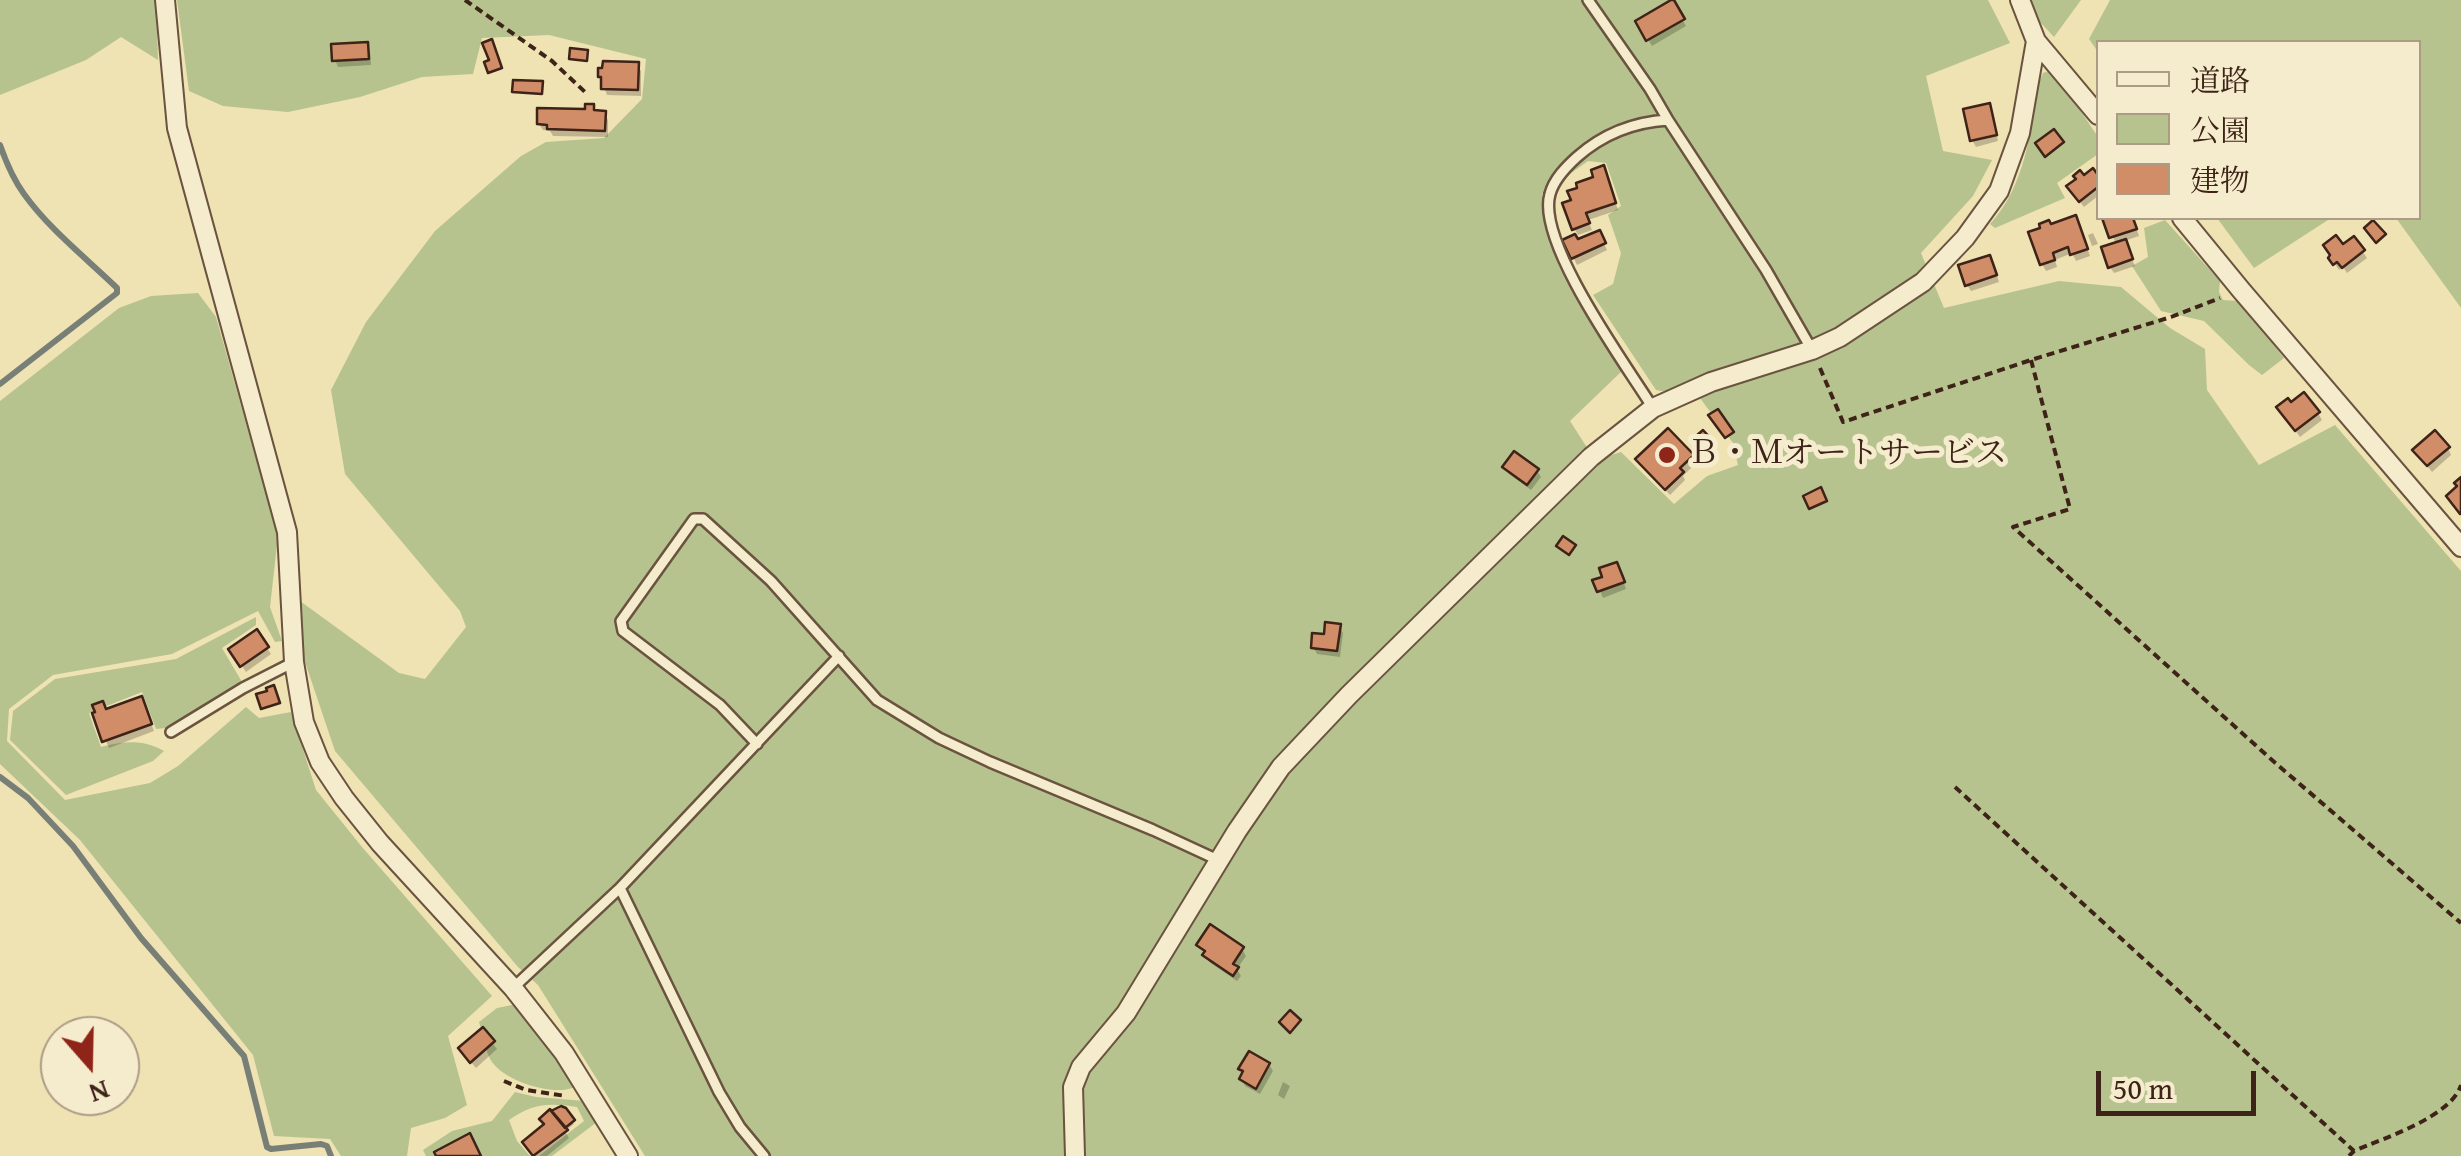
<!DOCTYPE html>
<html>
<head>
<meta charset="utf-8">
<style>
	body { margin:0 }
	#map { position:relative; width:2461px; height:1156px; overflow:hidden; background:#efe2b3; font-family:"Gentium Book Plus","Noto Serif JP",serif }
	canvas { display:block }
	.legend { position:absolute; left:2096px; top:40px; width:325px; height:180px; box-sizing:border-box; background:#f5ecce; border:2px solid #ac9c85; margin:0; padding:12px 18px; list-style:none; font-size:30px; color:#3e2318 }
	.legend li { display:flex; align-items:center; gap:20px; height:50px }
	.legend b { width:50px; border:2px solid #ac9c85 }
	.north { position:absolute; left:40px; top:1016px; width:100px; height:100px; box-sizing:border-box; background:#f5ecce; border:2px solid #ac9c85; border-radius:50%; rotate:160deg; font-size:28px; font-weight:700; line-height:40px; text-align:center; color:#3e2318 }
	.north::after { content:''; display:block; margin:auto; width:35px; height:45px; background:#8f2418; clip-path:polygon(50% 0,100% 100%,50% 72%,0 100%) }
	.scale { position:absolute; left:2096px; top:1071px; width:160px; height:45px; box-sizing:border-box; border:5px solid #3e2318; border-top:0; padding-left:12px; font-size:30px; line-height:35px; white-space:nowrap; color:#3e2318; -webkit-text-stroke:8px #f5ecce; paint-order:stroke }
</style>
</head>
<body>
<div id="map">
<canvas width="2461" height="1156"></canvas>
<ul class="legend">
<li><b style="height:12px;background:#f5ecce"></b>道路</li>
<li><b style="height:28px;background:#b7c38e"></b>公園</li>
<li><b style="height:28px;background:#d18d67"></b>建物</li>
</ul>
<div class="north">N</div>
<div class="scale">50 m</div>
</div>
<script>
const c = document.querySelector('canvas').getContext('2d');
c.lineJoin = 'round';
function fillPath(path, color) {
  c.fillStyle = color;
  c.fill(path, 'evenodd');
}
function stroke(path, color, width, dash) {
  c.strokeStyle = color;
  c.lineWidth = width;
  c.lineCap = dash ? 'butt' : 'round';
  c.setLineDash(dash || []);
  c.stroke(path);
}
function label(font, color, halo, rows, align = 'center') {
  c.font = font + ' "Gentium Book Plus","Noto Serif JP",serif';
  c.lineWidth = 10;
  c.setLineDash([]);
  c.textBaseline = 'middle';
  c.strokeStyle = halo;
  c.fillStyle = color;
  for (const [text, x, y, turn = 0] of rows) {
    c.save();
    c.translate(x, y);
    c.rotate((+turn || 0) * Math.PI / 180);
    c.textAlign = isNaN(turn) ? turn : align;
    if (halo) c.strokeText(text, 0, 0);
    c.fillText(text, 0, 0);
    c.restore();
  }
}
fillPath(new Path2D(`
	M0 0H156L158 60 121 37 86 60 0 95Z
	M177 0H1988L2010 43 1926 76 1943 151 1992 160 1973 196 1921 253 1944 308 2059 281 2121 287 2170 328 2205 349 2207 390 2259 465 2335 425 2461 571V1156H645L538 985 518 967 335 751 304 659 300 601 399 673 425 679 466 627 460 611 345 474 331 390 366 322 435 231 521 156 546 142 604 138 642 99 646 59 549 35 482 38 473 74 422 77 360 97 288 112 223 106 189 91ZM1588 161 1606 163 1621 206 1608 215 1621 253 1613 284 1593 295 1656 390 1700 398 1733 443 1738 465 1707 476 1674 504 1621 452 1595 460 1570 421 1622 371C1586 315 1545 264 1542 194Z
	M2031 0H2081L2054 37 2040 22Z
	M2110 0H2461V308L2396 218H2418V42H2098V52L2089 39Z
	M2049 71 2068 92 2098 137V154L2057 183 2065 198 1995 228 1990 224C2026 185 2030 132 2039 82L2043 73Z
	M2217 218H2331L2254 268Z
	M2165 220 2220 281 2219 292 2223 300 2239 301 2284 358 2262 375 2249 365 2204 321 2161 311 2132 266 2148 257 2144 228Z
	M198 293 216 317 278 536 270 607 282 641 275 642 258 611 172 654 53 675 9 709 7 741 65 800 150 783 178 766 246 707 259 718 291 712 316 790 362 847 492 996 448 1036 467 1105 445 1118 411 1128 407 1156H341L330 1139 274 1136 253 1055 80 840 0 764V401L119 308 151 296Z
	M256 617V625L222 648 242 682 166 728 156 729 142 692 89 713 101 747C124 741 143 739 164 751L153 761 66 795 10 740 13 711 55 679 176 659Z
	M517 1004 575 1087C554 1097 505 1081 492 1062 485 1052 483 1034 479 1022L497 1008Z
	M515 1092 536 1097 585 1101 597 1122 552 1156H539L584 1121 577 1107C548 1103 534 1103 509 1120L517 1141 530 1156H426L423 1150 452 1131 492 1121Z`), '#b7c38e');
fillPath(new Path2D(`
	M1672 2 1686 26 1652 46 1638 22Z
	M366 45 370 51 371 65 338 67 335 60Z
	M637 64 641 71V96L607 95 600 76Z
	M592 106 596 113H604L608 120V137L553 136 550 131 543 130 539 124 588 112Z
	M1988 106 1992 113 1998 141 1976 147 1972 140Z
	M2093 171 2098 179V196L2084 207 2073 193 2084 178Z
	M1606 175 1618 210 1588 220 1592 230 1578 235 1574 228V202Z
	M2109 218H2133L2139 236 2124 241 2135 266 2114 273 2110 267 2116 244 2105 219Z
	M2079 224 2090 256 2076 261 2072 253 2055 260 2057 267 2046 271 2042 264 2043 229 2050 226Z
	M1599 233 1607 250 1577 265 1565 241 1577 242Z
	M2093 233 2098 244 2092 246 2088 235Z
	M2354 239 2367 258 2347 273 2343 267 2339 270 2331 258Z
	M1993 264 1999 282 1971 291 1967 285Z
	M2318 413 2322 420 2300 437 2283 414Z
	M2448 448 2451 455 2432 472 2420 457Z
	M1692 456 1696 463 1683 476 1685 480 1670 495 1642 466Z
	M1505 467 1537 471 1541 477 1531 490 1509 474Z
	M1620 572 1626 589 1603 598 1596 581Z
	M1339 627 1343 633 1340 657 1317 654 1313 647Z
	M267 648 271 654 246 672 235 656Z
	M144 705 154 731 109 748 95 715Z
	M1199 945 1242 949 1246 956 1237 969 1241 976 1237 981 1209 962 1206 954Z
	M482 1030 497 1049 476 1068 465 1055Z
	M1269 1064 1273 1071 1260 1094 1245 1086 1242 1079 1244 1074 1241 1069Z
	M1283 1082 1290 1086 1284 1099 1278 1095Z
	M564 1110 574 1124 565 1131 569 1138 547 1156H534L529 1149 546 1126Z`), '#0003');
stroke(new Path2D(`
	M0 145C6 162 13 179 24 194 49 229 86 258 117 288V293L0 384
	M0 777 28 798 73 846 141 938 244 1056 267 1147 271 1149 321 1144 327 1146 331 1156`), '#787f77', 6);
const building = new Path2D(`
	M1671 0H1674L1685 19 1646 41 1635 21Z
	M492 39 502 68 488 73 484 62 489 60 482 43Z
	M368 42 369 59 332 61 331 44Z
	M570 48 588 50 587 61 569 59Z
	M603 61 639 62 638 90 601 89V77H598V68H602Z
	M513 80 543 81 542 94 512 92Z
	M1990 103 1997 135 1970 141 1963 109Z
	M585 104H594V110L606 111 605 131 547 129V125L537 124V108L585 109Z
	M2054 129 2064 142 2045 157 2035 143Z
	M1604 165 1616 203 1586 213 1590 223 1572 230 1562 203 1571 200 1567 191 1577 188 1576 183 1593 177 1591 170Z
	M2093 168 2098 175V187L2079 202 2066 186 2076 179 2073 176 2080 170 2084 175Z
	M2076 215 2088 249 2070 255 2068 247 2053 253 2055 260 2040 265 2028 232 2040 228 2039 224 2049 220 2051 224Z
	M2102 218H2133L2137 229 2109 238Z
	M2373 220 2386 234 2376 243 2364 228Z
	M1600 230 1606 243 1571 259 1562 240 1575 234 1578 239Z
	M2336 235 2343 244 2354 236 2365 250 2342 268 2337 262 2333 265 2328 258 2330 255 2323 245Z
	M2126 239 2133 259 2108 268 2101 247Z
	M1990 255 1997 275 1965 286 1958 265Z
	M2304 392 2320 412 2295 431 2276 407 2288 398 2291 402Z
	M1718 409 1734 432 1725 438 1708 415Z
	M1668 428 1694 455 1680 468 1684 472 1665 490 1635 459Z
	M1703 430 1715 443 1708 449 1696 436Z
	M2435 430 2450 447 2427 466 2412 450Z
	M1514 451 1539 469 1527 485 1502 467Z
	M2461 477V513L2460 514 2446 496 2457 486 2454 483Z
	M1821 487 1827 501 1809 509 1803 496Z
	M1563 536 1576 545 1569 555 1556 546Z
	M1617 562 1625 582 1597 592 1592 580 1602 577 1599 568Z
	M1325 622 1341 624 1337 651 1311 648 1312 633 1324 634Z
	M257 629 269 647 240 667 228 649Z
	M274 685 280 703 261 709 256 694 267 691 266 688Z
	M142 696 152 724 102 742 92 713 95 712 92 705 103 701 106 709Z
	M1210 924 1244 947 1233 964 1239 967 1233 976 1202 955 1205 951 1196 945Z
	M1290 1010 1301 1020 1290 1033 1279 1022Z
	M483 1027 495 1041 470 1063 458 1048Z
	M1249 1051 1270 1063 1256 1089 1239 1079 1243 1071 1238 1069Z
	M561 1106 566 1108 575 1120 565 1128 551 1111Z
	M550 1109 568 1130 533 1156 522 1142 544 1124 539 1119Z
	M470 1133 481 1156H436L434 1152Z`);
fillPath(building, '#d18d67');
stroke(building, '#3e2318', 2.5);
const service = new Path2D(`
	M1588 0 1650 89 1668 120
	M1653 408C1626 365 1536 242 1550 194 1554 179 1566 167 1577 157 1603 134 1634 122 1668 120L1766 270 1812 350
	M171 732 243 688 294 662
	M757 744 720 705 623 631 621 621 694 519H703L771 581 877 700 939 738 990 762 1153 830 1218 860
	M620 888 719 1092 740 1127 764 1156
	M513 988 620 888 839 656`);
const minor = new Path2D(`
	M165 0 177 128 287 532 294 662 304 722 320 762 344 798 380 843 513 988 564 1053 628 1156
	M2020 0 2036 41 2098 115
	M2182 218 2241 290 2461 547
	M1075 1156 1073 1087 1081 1067 1126 1013 1237 831 1281 767 1349 695 1591 457 1653 408 1711 382 1812 350 1840 337 1923 282 1965 238 1999 191 2020 133 2036 41`);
stroke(service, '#6a533f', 14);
stroke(minor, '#6a533f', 22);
stroke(new Path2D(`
	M465 0 552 61 585 92
	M2031 360 2070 509 2013 527 2272 760 2461 923
	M1820 368 1843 422 2031 360 2171 317 2220 298
	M1955 787 2354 1151
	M504 1081 526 1090 566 1096
	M2349 1156 2354 1151C2384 1138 2451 1117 2461 1085`), '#3e2318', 4, [8, 5]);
stroke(service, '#f5ecce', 9);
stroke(minor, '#f5ecce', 18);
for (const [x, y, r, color] of [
	[1667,455,10,"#8f2418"]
]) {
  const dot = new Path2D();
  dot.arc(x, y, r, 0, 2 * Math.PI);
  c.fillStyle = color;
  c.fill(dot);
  stroke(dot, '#f5ecce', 4);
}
label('32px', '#3e2318', '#f5ecce', [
	["Ｂ・Ｍオートサービス",1687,455]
], 'left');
</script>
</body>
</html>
